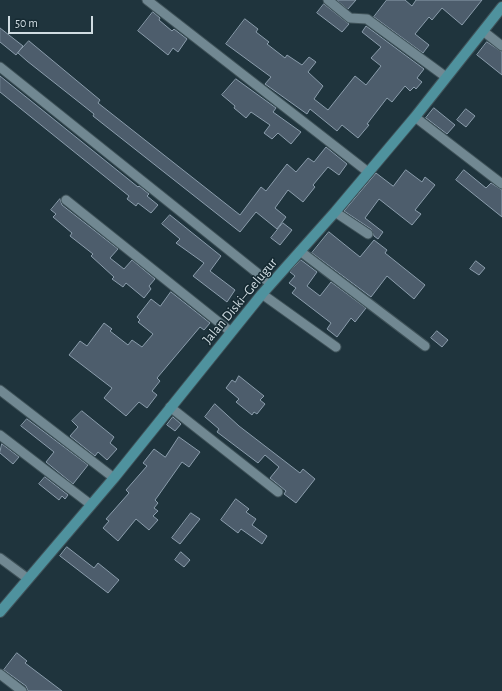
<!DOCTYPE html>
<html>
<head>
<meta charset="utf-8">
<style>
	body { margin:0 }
	#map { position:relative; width:502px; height:691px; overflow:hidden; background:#1f343d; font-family:"Alegreya Sans",sans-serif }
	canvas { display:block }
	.scale { position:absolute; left:8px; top:16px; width:85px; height:18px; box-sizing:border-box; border:2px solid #d0dce2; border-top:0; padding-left:5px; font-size:12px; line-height:14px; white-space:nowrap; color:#d0dce2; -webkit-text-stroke:3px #162a32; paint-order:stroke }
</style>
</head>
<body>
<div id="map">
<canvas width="502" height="691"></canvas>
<div class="scale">50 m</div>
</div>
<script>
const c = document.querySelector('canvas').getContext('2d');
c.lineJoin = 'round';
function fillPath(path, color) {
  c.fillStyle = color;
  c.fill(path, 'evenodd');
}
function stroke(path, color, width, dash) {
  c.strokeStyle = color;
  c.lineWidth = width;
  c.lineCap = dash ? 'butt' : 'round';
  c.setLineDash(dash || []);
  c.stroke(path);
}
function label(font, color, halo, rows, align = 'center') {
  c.font = font + ' "Alegreya Sans",sans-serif';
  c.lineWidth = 3;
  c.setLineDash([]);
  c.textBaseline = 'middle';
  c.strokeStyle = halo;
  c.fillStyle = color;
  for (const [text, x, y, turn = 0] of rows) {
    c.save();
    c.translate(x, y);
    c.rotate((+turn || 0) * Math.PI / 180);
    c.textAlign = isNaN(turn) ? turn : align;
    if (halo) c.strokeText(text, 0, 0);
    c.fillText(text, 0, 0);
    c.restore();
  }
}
const building = new Path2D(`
	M337 0H356L348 9Z
	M387 0H405L412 6 416 0H482L462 25 442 8 432 20 429 17 415 34 429 45 423 53 374 17Z
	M324 4 349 24 342 32 317 13Z
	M153 12 160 18 159 20 172 31 174 29 187 39 178 52 173 48 168 55 138 31Z
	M245 19 258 29 256 32 269 42 267 44 285 58 287 55 302 65 309 57 316 62 308 72 323 86 314 99 328 110 355 76 366 85 381 66 371 58 381 47 362 32 366 26 424 69 417 78 422 82 416 89 414 87 410 91 405 86 392 102 387 98 367 124 369 125 358 138 342 125 337 131 310 109 307 114 265 84 271 77 226 44Z
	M0 28 23 46 16 55 0 42Z
	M29 41 100 100 98 103 240 215 261 187 266 191 287 164 296 172 308 158 314 162 326 147 347 164 339 175 328 167 313 185 315 187 303 202 288 190 275 208 286 217 277 229 256 212 240 232 93 116 94 114 27 61 18 53Z
	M487 42 502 52V75L477 55Z
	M0 76 138 187 139 186 149 194 147 196 158 205 151 213 138 203 136 206 127 199 129 196 0 92Z
	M236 79 276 108 273 112 301 132 291 144 278 133 272 139 264 133 270 125 251 112 246 118 234 108 235 106 222 95Z
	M434 108 455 125 447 134 426 118Z
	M466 109 475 116 466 127 457 120Z
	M406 170 422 182 425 177 435 185 415 210 421 214 412 225 379 199 365 218 383 232 378 239 374 236 371 229 344 211 376 173 393 186Z
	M464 170 486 188 491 183 502 190V217L456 180Z
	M60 199 62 205 118 249 110 258 124 269 132 260 155 279 149 286 151 289 144 298 126 283 123 287 112 279 114 277 91 256 93 254 70 236 72 233 53 217 56 214 51 210Z
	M170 215 221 256 210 271 235 290 227 302 193 276 204 263 176 243 180 239 162 224Z
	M283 223 292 230 280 245 271 238Z
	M329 232 360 257 374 240 387 250 385 253 425 285 414 299 387 276 371 297 312 253Z
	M301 260 317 272 307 286 320 296 331 282 366 308 355 322 351 318 337 337 327 329 331 323 292 293 296 288 289 283 295 276 290 272Z
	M476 261 485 268 479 275 470 269Z
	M171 292 210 323 204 330 200 327 157 378 160 381 152 391 157 395 147 408 139 402 126 416 104 398 112 388 69 355 80 341 87 346 104 323 112 329 110 331 128 345 132 340 142 347 153 334 138 322 140 320 137 317 151 299 160 306Z
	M437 331 448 340 442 347 431 338Z
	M239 376 264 396 260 400 265 404 257 414 254 412 252 415 236 402 239 399 226 388 232 380 235 382Z
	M215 404 239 426 300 473 303 469 315 479 296 503 284 494 286 491 270 478 279 467 265 455 258 463 217 432 219 429 205 417Z
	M82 411 114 437 110 443 117 449 107 460 98 452 95 456 70 436 78 427 72 421Z
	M173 417 181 424 175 431 167 425Z
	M27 419 88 465 73 484 46 462 54 452 21 426Z
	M179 437 200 452 189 467 182 462 158 496 155 500 158 503 154 508 158 511 153 516 158 520 149 530 136 519 118 541 103 528 109 521 106 519 129 493 126 490 147 466 143 463 154 449 165 457Z
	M2 444 19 457 13 464 0 453Z
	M45 477 68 495 65 499 62 496 59 500 39 484Z
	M236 499 249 509 246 512 256 519 252 525 267 536 262 544 241 529 238 533 221 520Z
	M191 513 200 519 180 544 172 538Z
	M67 547 94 568 98 563 119 580 108 593 60 556Z
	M181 552 190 560 184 567 175 560Z
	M17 653 27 661 25 663 62 691H28L26 686 4 670Z`);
fillPath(building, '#4d5d6c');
stroke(building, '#8b9dac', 1);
const minor = new Path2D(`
	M147 0 368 172
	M328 0 350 18 367 19 446 77
	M483 31 502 46
	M0 67 271 284
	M415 117 502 184
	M66 200 231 332
	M335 212 368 234
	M300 251 425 346
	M262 294 336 347
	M0 390 114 478
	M170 407 278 492
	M0 435 90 504
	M0 558 27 578
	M0 674 22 691`);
const secondary = new Path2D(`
	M0 612 114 478 262 294 335 212 415 117 502 7`);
stroke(minor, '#3f5259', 11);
stroke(secondary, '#3f5259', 12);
stroke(minor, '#718892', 9);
stroke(secondary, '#4f929e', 10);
label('14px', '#d0dce2', '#162a32', [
	["Jalan Diski–Gelugur",240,301,-50]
]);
</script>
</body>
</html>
